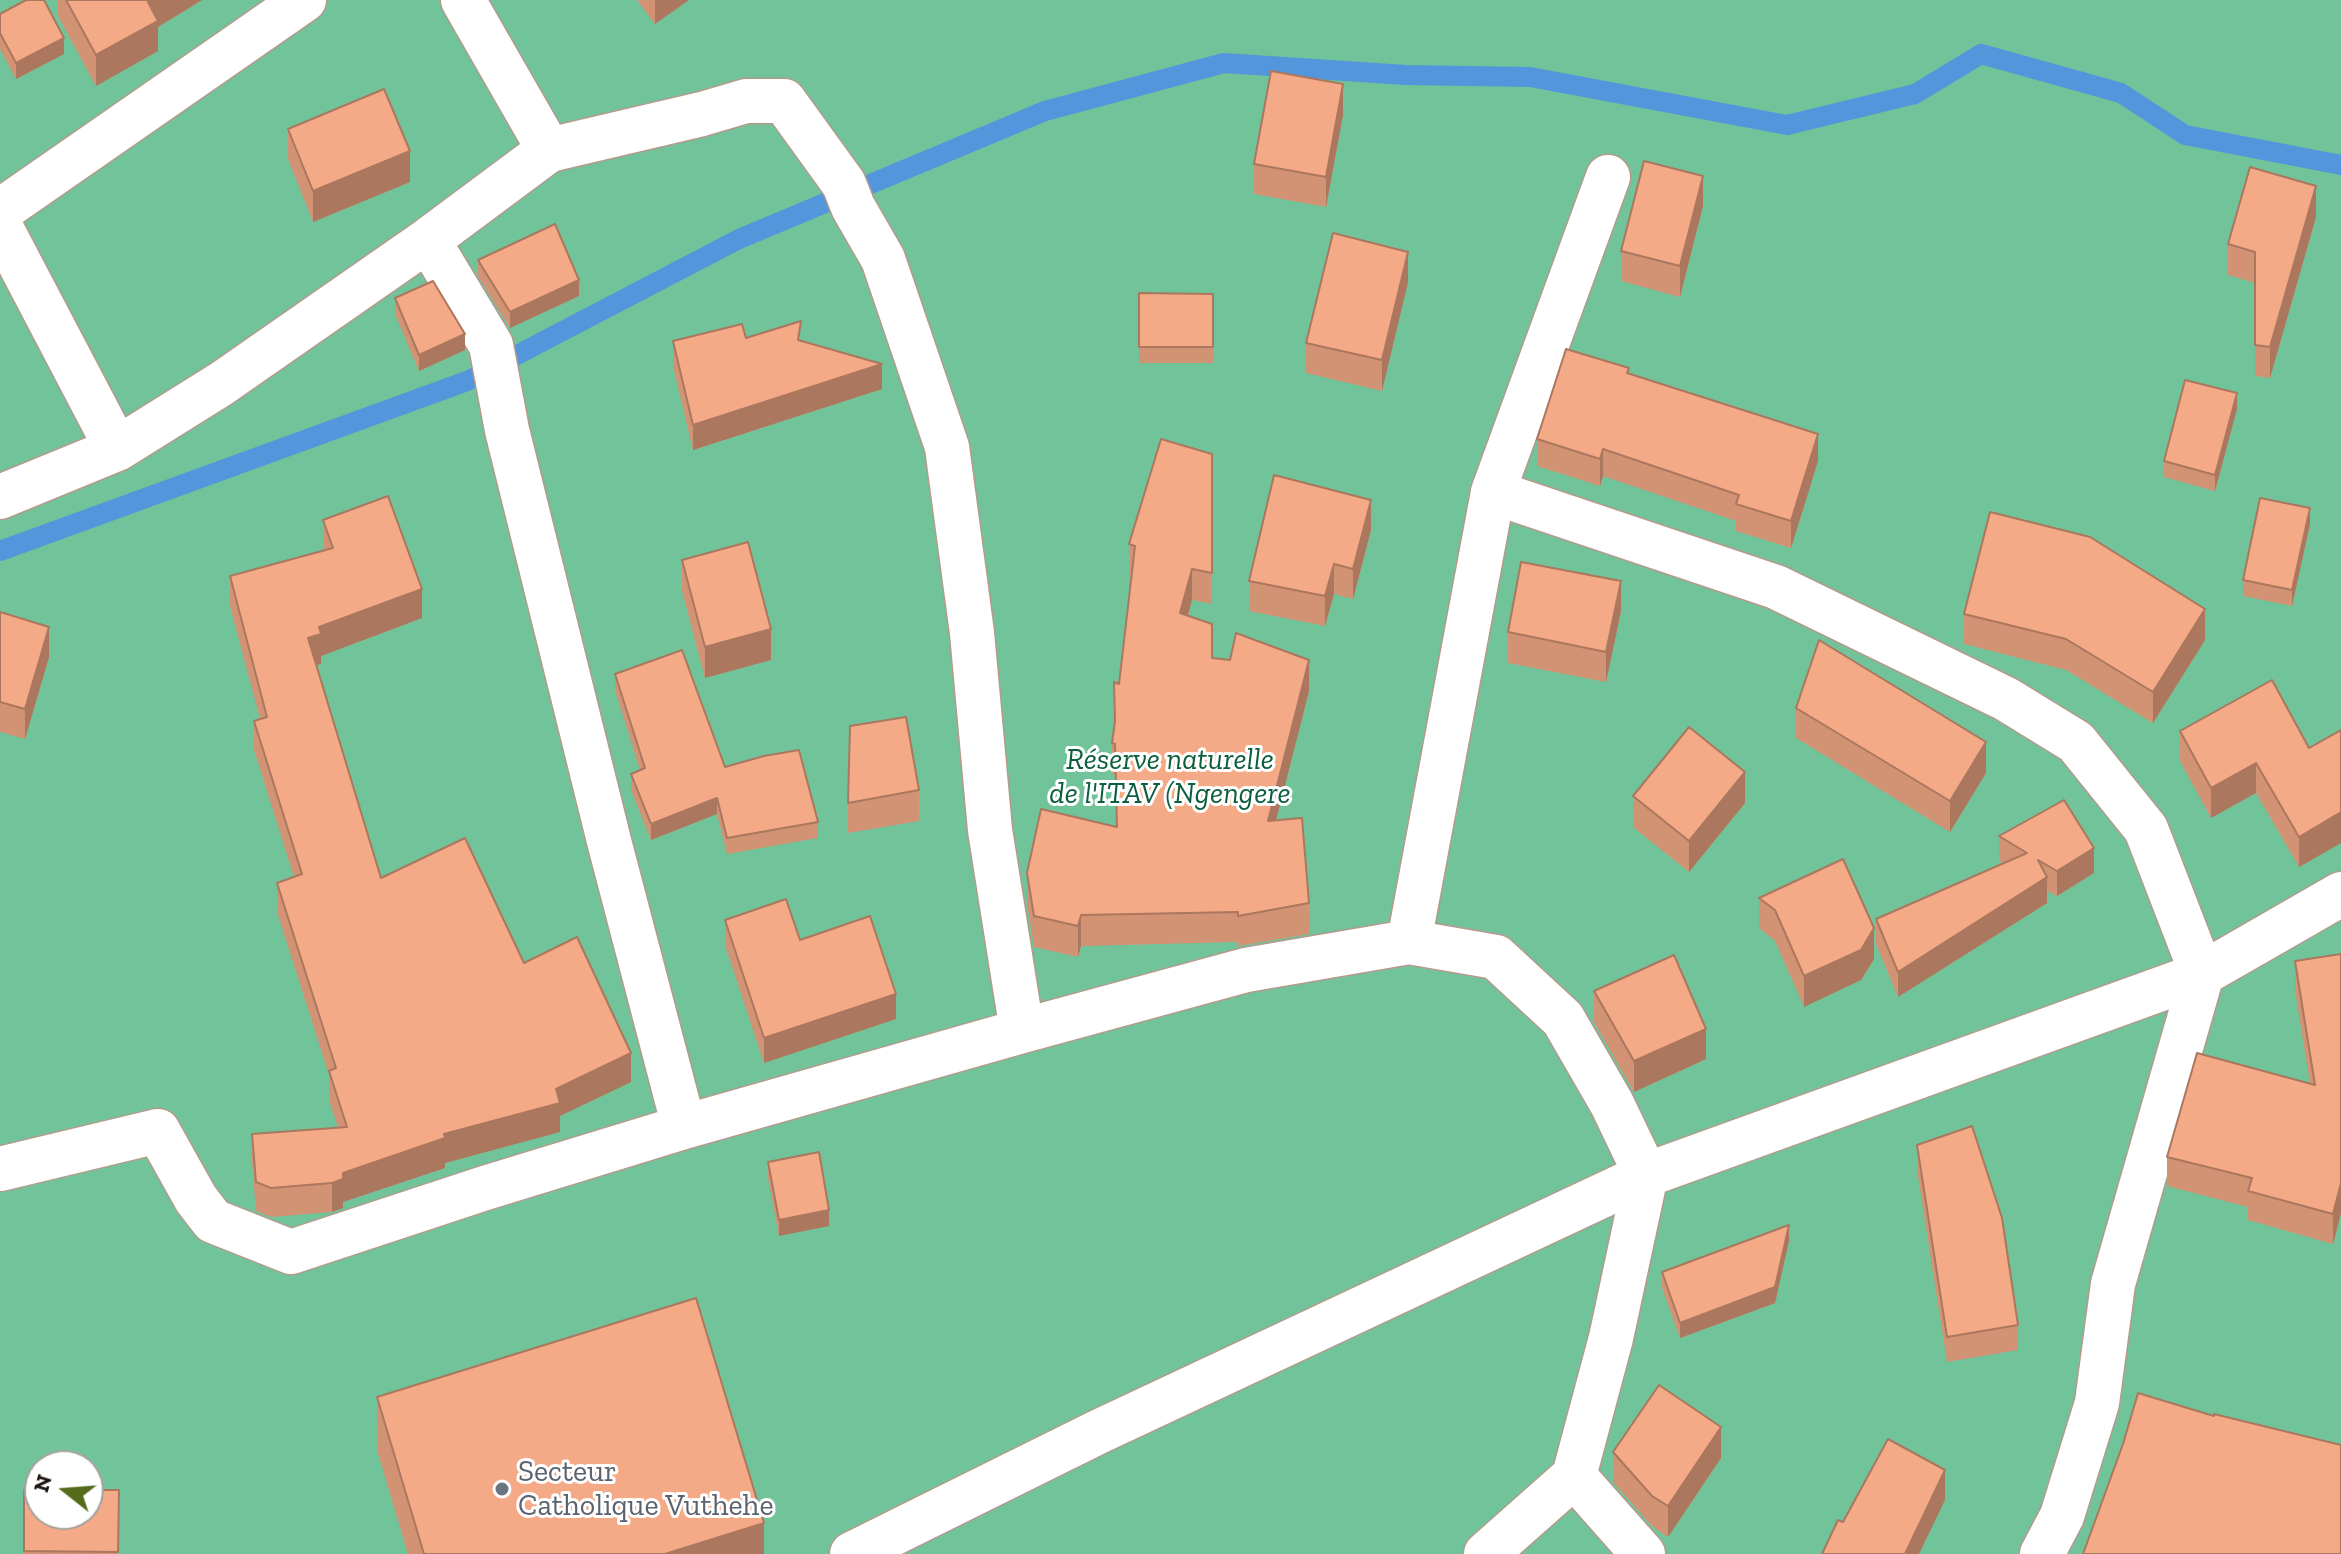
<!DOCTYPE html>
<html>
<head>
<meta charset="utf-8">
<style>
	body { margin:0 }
	#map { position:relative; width:2341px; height:1554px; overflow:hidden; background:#f8dbcf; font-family:"Zilla Slab",serif }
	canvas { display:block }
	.north { position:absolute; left:24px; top:1450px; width:80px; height:80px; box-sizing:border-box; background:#fff; border:2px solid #a5a19f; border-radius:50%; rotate:287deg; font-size:22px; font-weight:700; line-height:32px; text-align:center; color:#1d130f }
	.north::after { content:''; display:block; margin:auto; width:28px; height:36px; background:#566c1c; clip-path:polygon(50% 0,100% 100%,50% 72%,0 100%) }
</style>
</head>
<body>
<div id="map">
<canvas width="2341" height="1554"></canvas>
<div class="north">N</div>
</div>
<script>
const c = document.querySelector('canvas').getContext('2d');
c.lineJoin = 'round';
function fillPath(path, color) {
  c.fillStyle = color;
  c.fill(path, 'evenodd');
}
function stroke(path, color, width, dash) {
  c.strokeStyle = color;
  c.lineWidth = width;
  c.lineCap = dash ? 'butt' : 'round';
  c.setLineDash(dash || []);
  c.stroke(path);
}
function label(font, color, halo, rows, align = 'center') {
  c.font = font + ' "Zilla Slab",serif';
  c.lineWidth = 6;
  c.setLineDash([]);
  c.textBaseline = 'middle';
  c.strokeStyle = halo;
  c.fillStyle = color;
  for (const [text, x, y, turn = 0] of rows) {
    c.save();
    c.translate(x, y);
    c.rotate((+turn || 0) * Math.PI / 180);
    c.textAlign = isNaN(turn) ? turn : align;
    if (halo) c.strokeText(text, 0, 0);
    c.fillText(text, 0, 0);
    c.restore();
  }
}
fillPath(new Path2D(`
	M0 0H2341V1554H0ZM40 1466H88V1514H40Z`), '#71c499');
stroke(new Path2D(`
	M0 551 467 381 739 239 1045 111 1224 63 1406 75 1530 77 1787 125 1915 94 1981 54 2121 93 2185 135 2341 165`), '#5396dc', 20);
const street = new Path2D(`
	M463 0 549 150
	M0 211 304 0
	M0 226 117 449
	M428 240 491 345 507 430 609 841 684 1127
	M1493 492 1776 587 2006 699 2076 742 2146 829 2202 974 2113 1284 2097 1403 2062 1516 2042 1554
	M0 497 117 449 221 384 428 240 549 150 702 114 746 101H784L844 184 853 207 883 259 947 447 972 633 990 830 1022 1031
	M1409 942 1493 492 1608 177
	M0 1169 158 1131 196 1199 213 1221 291 1252 485 1188 684 1127 1022 1031 1246 970 1409 942 1496 957 1563 1019 1612 1104 1646 1175 1611 1338 1574 1476 1486 1554
	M1574 1476 1643 1554
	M852 1554 1098 1432 1646 1175 2202 974 2341 894`);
stroke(street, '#b49a8e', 47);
stroke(street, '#fff', 44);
fillPath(new Path2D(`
	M58 0H202L158 27V51L96 86 58 16Z
	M637 0H689L655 24Z
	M0 14 64 54 16 79 0 49Z
	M1343 115 1326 207 1254 194V164Z
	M288 129 410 182 313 222 288 159Z
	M1703 206 1680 297 1621 281V251Z
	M2316 217 2270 378 2255 376V283L2228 275V244Z
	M478 260 579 296 510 328 478 276Z
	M1408 282 1382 391 1306 373V343Z
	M1139 293 1213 294V363H1139Z
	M395 298 465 350 419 371 395 314Z
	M746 338 801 341 882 389 693 450 673 366V341Z
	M1629 374 1818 461 1791 548 1736 531V521L1603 476 1600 486 1537 466V439Z
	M2237 409 2215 491 2164 477V461Z
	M1212 454V604L1192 600 1188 616 1212 658 1309 691 1276 820 1309 903V934L1238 946V942L1081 946 1078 957 1034 947 1027 903V873L1116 826 1115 775 1112 774V743L1114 726V682L1119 684 1132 576 1129 575V544Z
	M323 520 422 618 321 656V664L316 665 381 878 524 963 631 1082 560 1116V1132L445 1163V1168L343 1202V1208L332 1212 271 1217 256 1211 252 1163V1134L338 1127 329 1100V1075L277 912V883L294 877 254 750V721L260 719 230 606V576L324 551Z
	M2310 524 2292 606 2243 596V580Z
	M1371 530 1353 599 1334 594 1325 626 1249 611V581Z
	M682 560 771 660 705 678 682 591Z
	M1621 611 1606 682 1508 663V632Z
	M0 612 49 657 25 739 0 732Z
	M1964 614 2205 640 2153 723 2066 670 1964 644Z
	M615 674 725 767 818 822V838L727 854 717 814 651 840 631 790V774L640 770 615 690Z
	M1796 708 1986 773 1950 832 1796 738Z
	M2341 730V843L2299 867 2256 793 2211 818 2180 761V731L2309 748Z
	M919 790V821L848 833V803Z
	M1633 796 1745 803 1689 872 1633 827Z
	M1999 836 2094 873 2057 896 2047 891V903L1898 997 1876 944V919L2003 863 1999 861Z
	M1759 898 1874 959 1861 980 1804 1007 1775 941 1759 928Z
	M725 920 800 940 896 1019 764 1063 725 945Z
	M2341 954V1213L2333 1244 2248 1220V1207L2167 1186V1157L2310 1084 2295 990V961Z
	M1594 991 1706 1059 1634 1092 1594 1022Z
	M1917 1145 2018 1325V1350L1947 1362 1917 1170Z
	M768 1162 829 1226 779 1236 768 1178Z
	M1789 1241 1775 1303 1680 1338 1662 1288V1272Z
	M377 1397 764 1554H408L377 1450Z
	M1613 1452 1721 1458 1668 1537 1652 1526 1613 1482Z
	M119 1490 118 1554H24V1551Z`), '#d29274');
fillPath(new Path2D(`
	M152 0H202L158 27V51L96 86V55L148 2Z
	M655 0H689L655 24Z
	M64 38V54L16 79V63Z
	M1343 84V115L1326 207V177Z
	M410 151V182L313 222V191Z
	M1703 176V206L1680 297V266Z
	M2316 186V217L2270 378V347Z
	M1408 252V282L1382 391V360Z
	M579 280V296L510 328V312Z
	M465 334V350L419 371V355Z
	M882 364V389L693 450V425Z
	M2237 393V409L2215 491V475Z
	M1818 434V461L1791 548V521Z
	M1603 449V476L1600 486V459Z
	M1371 500V530L1353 599V569Z
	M2310 508V524L2292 606V590Z
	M1334 564V594L1325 626V596Z
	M1192 569V600L1180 643V613Z
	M1621 581V611L1606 682V652Z
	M422 589V618L321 656V664L308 667V638L319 627Z
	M2205 609V640L2153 723V692Z
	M49 627V657L25 739V709Z
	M771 629V660L705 678V647Z
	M1309 660V691L1268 852V821Z
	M1986 742V773L1950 832V801Z
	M2256 763V793L2211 818V788Z
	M1745 772V803L1689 872V841Z
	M717 798V814L651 840V824Z
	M2341 812V843L2299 867V837Z
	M2094 848V873L2057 896V871Z
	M2047 877V903L1898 997V972Z
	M1081 915V946L1078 957V926Z
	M1874 928V959L1861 980 1804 1007V976Z
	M896 994V1019L764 1063V1038Z
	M1706 1029V1059L1634 1092V1061Z
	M631 1053V1082L560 1116V1132L445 1163V1168L343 1202V1208L332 1212V1183L343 1173 444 1134 556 1089Z
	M2341 1183V1213L2333 1244V1214Z
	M829 1210V1226L779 1236V1220Z
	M1789 1225V1241L1775 1303 1680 1338V1323Z
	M1721 1427V1458L1668 1537V1506Z
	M1945 1470V1500L1919 1554H1905Z
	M764 1523V1554H665Z`), '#ab775e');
const building = new Path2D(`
	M26 0H44L64 38 16 63 0 33V14Z
	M66 0H152L148 2 158 21 96 55Z
	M1271 71 1343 84 1326 177 1254 164Z
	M384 89 410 151 313 191 288 129Z
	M1644 161 1703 176 1680 266 1621 251Z
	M2250 167 2316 186 2270 347 2255 345V252L2228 244Z
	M555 224 579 280 510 312 478 260Z
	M1333 233 1408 252 1382 360 1306 343Z
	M433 281 465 334 419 355 395 298Z
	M1139 293 1213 294V347H1139Z
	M801 321 798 340 882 364 693 425 673 341 742 324 746 338Z
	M1566 349 1629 368 1627 373 1818 434 1791 521 1736 504 1739 495 1603 449 1600 459 1537 439Z
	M2185 380 2237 393 2215 475 2164 461Z
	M1161 439 1212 454V573L1192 569 1180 613 1212 624V658L1230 660 1236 633 1309 660 1268 821 1302 818 1309 903 1238 916V912L1081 915 1078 926 1034 916 1027 873 1041 809 1117 827 1115 744 1112 743 1115 721 1114 682 1119 684 1135 546 1129 544Z
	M1274 475 1371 500 1353 569 1334 564 1325 596 1249 581Z
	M388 496 422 589 319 627 321 634 308 638 381 878 465 838 524 963 577 937 631 1053 556 1089 560 1103 444 1134 445 1138 343 1173V1179L332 1183 271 1188 256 1182 252 1134 347 1127 329 1071 336 1068 277 883 302 874 254 721 267 717 230 576 333 548 323 520Z
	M2260 498 2310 508 2292 590 2243 580Z
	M1990 512 2090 537 2205 609 2153 692 2066 639 1964 614Z
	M748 542 771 629 705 647 682 560Z
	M1521 562 1621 581 1606 652 1508 632Z
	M0 612 49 627 25 709 0 702Z
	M1819 640 1986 742 1950 801 1796 708Z
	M682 650 725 767 764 756 799 750 818 822 727 838 717 798 651 824 631 774 645 768 615 674Z
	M2272 680 2309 748 2341 730V812L2299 837 2256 763 2211 788 2180 731Z
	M906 717 919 790 848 803 850 726Z
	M1689 727 1745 772 1689 841 1633 796Z
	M2064 800 2094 848 2057 871 2038 860 2047 877 1898 972 1876 919 2027 853 1999 836Z
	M1843 859 1874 928 1861 950 1804 976 1775 910 1759 898Z
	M786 899 800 940 870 916 896 994 764 1038 725 920Z
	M2341 954V1183L2333 1214 2248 1191 2252 1178 2167 1157 2197 1053 2315 1085 2295 961Z
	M1674 955 1706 1029 1634 1061 1594 991Z
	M1972 1126 2002 1218 2018 1325 1947 1337 1917 1145Z
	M819 1152 829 1210 779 1220 768 1162Z
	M1789 1225 1775 1287 1680 1323 1662 1272Z
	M696 1298 764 1523 665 1554H424L377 1397Z
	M1659 1385 1721 1427 1668 1506 1652 1496 1613 1452Z
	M2138 1393 2214 1416V1414L2341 1445V1554H2083L2123 1444Z
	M1888 1439 1945 1470 1905 1554H1822L1838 1520 1843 1522Z
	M24 1490H40V1514H88V1490H119L118 1552 24 1551Z`);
fillPath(building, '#f4aa87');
stroke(building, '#ab775e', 2);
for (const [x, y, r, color] of [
	[502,1489,8,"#6b7280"]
]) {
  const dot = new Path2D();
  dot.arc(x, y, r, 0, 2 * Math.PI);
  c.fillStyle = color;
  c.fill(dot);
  stroke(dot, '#fff', 3);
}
label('italic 30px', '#0c5f3e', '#fff', [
	["Réserve naturelle",1170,760],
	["de l'ITAV (Ngengere",1170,794]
]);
label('30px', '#5b616d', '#fff', [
	["Secteur",518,1472],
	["Catholique Vuthehe",518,1506]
], 'left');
</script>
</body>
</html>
